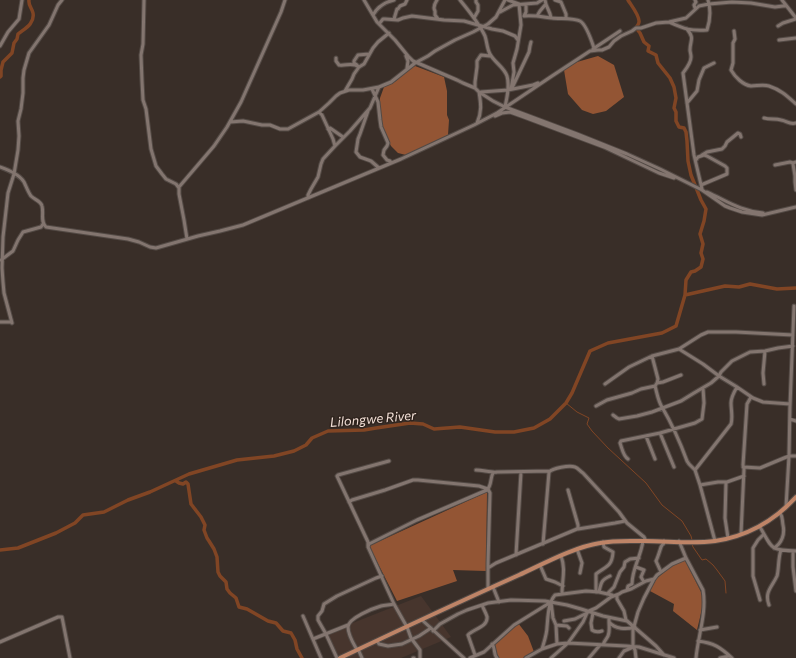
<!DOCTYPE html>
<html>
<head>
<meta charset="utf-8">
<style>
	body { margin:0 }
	canvas { display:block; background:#392e28 }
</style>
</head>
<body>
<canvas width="796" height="658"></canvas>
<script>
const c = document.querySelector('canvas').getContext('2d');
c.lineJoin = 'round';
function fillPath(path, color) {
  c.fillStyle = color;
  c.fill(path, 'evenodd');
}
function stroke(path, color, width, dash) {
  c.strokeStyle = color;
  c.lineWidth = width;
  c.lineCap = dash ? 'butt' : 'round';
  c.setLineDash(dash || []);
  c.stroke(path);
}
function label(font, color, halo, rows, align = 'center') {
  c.font = font + ' Commissioner,sans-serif';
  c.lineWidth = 3;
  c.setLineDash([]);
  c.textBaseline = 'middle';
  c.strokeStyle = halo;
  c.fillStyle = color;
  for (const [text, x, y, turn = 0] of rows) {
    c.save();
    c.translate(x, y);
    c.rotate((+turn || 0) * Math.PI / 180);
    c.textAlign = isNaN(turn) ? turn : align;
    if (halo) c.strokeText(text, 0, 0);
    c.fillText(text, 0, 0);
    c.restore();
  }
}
fillPath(new Path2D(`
	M421 596 451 637 401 658H341L324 637 320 636Z`), '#47352d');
fillPath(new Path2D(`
	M598 56 614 65 624 97 606 111 593 114 582 110 568 94 564 70 577 62Z
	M415 66 444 77 447 91V115L449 120 448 135 406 155 398 153 391 146 385 134 382 126 380 118V98L384 87 396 81 409 69Z
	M487 492 486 571 453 570 457 581 397 601 369 546Z
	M685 560 703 596 702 609 697 630 673 611 674 604 650 591 656 579 674 564Z
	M518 623 528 636 534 652 523 658H499L496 656 495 643Z`), '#935534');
stroke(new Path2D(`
	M566 403 577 412 589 418 587 424 592 431 608 448 646 483 662 505 682 521 691 536 692 540
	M692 544 693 547 702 560 706 559 713 565 717 570 725 581 726 593`), '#814524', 1);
stroke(new Path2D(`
	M628 0C631 5 640 16 639 22 639 24 637 26 636 28L640 33 644 42 649 46 648 51 656 55 658 63 670 78 674 87 676 98 674 108 676 112V121L679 127 684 128 686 132 687 141 688 161 691 175 701 200 706 209 704 221 700 234 703 244 701 253 703 259 701 267 695 271 691 272 686 280 685 295
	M0 77 1 76V70L3 62 12 53 14 43 17 39 18 34C24 29 35 24 33 13 32 8 28 5 29 0
	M176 481 179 483 183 484 186 482 188 484 191 504 201 517 205 525 204 530 207 538 209 541 214 549 217 557 218 572 220 576 226 582 227 589 230 593 236 598 239 607 247 609 268 621 276 623 283 631 291 633 295 640 297 649 302 658
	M0 550 18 548 56 533 75 523 83 515 104 512 128 500 150 492 189 474 237 460 274 456 294 451 306 445 312 438 328 431 364 430 376 428 410 423 423 424 434 429 460 427 495 432H514L534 428 550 419 566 403 572 393 590 351 608 343 662 333 676 326 685 295 725 286 739 287 750 284 777 289 796 288`), '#814524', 3.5);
const minor = new Path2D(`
	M144 0 143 44 141 55 142 81 143 100 146 109 151 149 156 166 162 174 166 179 176 184 179 188
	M364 0 377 22 395 40 408 56 413 61 457 80 463 83 475 88 479 92 493 101 505 107 577 134 627 154 660 169 702 190 725 206 730 208 742 212 762 215 796 207
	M437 0C435 3 433 8 435 11V15L438 19
	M460 0C469 11 479 23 485 36 487 42 487 49 490 54 494 62 504 67 507 76 510 86 507 97 505 107
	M508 0 519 4 521 25 517 49 513 63 514 72 511 89
	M545 0C546 8 550 10 551 18
	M555 0 561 2 566 14V18
	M695 0 696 2 694 5 695 8
	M782 0 796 18
	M500 12 513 5 537 3 542 0
	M373 15C377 8 385 2 394 0
	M524 16C534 15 543 17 552 18 559 19 574 18 580 21 586 24 592 42 594 48
	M524 16 526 12V4
	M537 16 540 11 545 5
	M474 18 478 11V5L476 2V0
	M394 19 397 9H398L400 6 405 4 407 0
	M669 22C685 29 689 31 707 30 710 21 711 10 708 0
	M379 24 383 19H385L398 20 403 18 412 16 444 20 464 21 492 29 503 31 515 36 518 40
	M778 26 783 23 796 19
	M687 29C695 39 690 40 690 50 690 52 691 54 691 57 691 63 686 69 683 73L694 155 702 189
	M734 31 735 39 733 43V63L731 70C735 77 743 85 751 86 757 86 763 84 769 86 781 90 787 96 796 104
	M779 40 796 38
	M0 46 8 32 19 19 22 0
	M593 49 620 31
	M406 56 408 61 407 68
	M336 58V61L339 65C346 66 353 62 359 67
	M357 65 354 63V61L358 55 369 54
	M475 88V82L477 67V61L481 55 490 56
	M512 88 529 52 530 46 531 42
	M372 89 378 102 380 120 381 127 388 143 387 146 384 150 383 155 387 160 390 161 391 163
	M345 91 352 79 354 74 359 67 364 64 373 48 378 42 389 33
	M481 92 508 90 533 85 538 83
	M687 103 697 91 699 80 704 68 714 63
	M368 111 360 134 358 139 356 152 360 157 371 161 379 168
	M319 112 322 115 333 139 335 146
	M495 116 502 113 510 112 524 117 604 147 659 173 674 178
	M764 118C770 120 775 118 781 120 787 121 790 125 796 123
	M230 122 243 121 262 125H270L280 129H288L319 112 329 103 336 96 340 93 349 90H363L379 87
	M477 123C482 112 481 104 479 92
	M328 129 330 128 343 137
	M702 155 707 152 722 149 725 146 727 142 738 133 740 134 741 137
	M696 160 698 157 704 155 707 156 725 166 727 168V174L701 185
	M796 162 793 163V164L795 176V182L796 190
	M775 165 790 162 793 163
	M0 167C8 170 19 174 24 182 26 186 28 192 31 196 35 200 41 201 42 206 44 214 40 221 46 227L128 239 139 242 150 247 156 248 198 236 220 231 243 225 401 159 474 125 497 113 552 76 590 51 598 50H602L609 47 614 41 621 36 632 31 636 28H641L656 23 669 22 686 18 699 6 709 4 732 2 751 3 775 7 783 6H786
	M707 192C727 201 740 211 763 213
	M308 198V195L311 189 318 177 321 164 323 159 335 146 350 131 370 108 379 87 391 82 415 63 428 56 435 51 455 40 473 32 488 24 496 17 505 0
	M187 239 184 220 179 194V187L214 146 227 127 241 102 281 12 285 0
	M1 260 13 251 18 240 23 232 41 227 43 224
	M0 322H11
	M12 323 4 293 3 282 2 268 3 237 8 193 14 174 18 150 19 136 18 121 21 109 23 93V78L24 70 29 53 49 25 58 5 62 0
	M679 349 703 364 719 376 737 387 753 398 763 402 790 404 789 456 786 507
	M657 383 663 382 681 375
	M605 384 629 367 652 356 679 349 701 335 708 332H736L793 335
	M764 384 763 373 765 351
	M655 386C657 393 658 401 662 407 672 424 680 442 687 461L689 464 695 470 700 485 715 541
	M596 406 607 400 632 393 641 389 655 386 657 383 658 379 652 356
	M790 406 794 306
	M613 415 617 418 619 419 637 416 652 412 681 401 694 393 711 383 719 376 721 372 732 361 750 352 765 351 778 348 793 346
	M790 419 796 421
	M660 433 674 467
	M646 436 655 459
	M628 459C623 456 622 448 620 443L621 441 660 433 695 423 702 419 704 403 703 388
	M743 467 760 468 784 458 789 456H796
	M476 470C482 470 492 473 497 472L550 471
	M695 470 731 424C733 417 731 410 731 403 731 397 734 392 737 387
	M726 482 725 518 728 538
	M700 485 718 482H727L744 476
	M349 502 352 500 385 490 413 480H418L479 486 488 489 490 493 488 563V589
	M760 527C773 549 769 550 796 551
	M578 529 615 523 625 521
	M741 534 744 469 743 465 747 404 751 397
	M679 541 686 558 703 590C707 612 698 636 696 658
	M543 544 549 472C553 468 569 465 575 467 578 468 580 471 583 473L619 512 627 523 644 537 646 541
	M368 546V542L337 476 338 475 389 461
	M774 548C782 543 785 534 783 525 782 520 783 517 780 513
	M577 549 582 563 580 573
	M793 551V567L796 591
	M516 555 521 472
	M561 556C566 569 562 580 562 594
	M540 565 546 579 555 582 563 586
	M636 567 644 570 641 577 644 582
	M488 568 496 563 577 529 578 528V525L568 490
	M661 572 656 561C658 557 660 550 661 547 664 541 663 547 664 541
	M493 587 499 602
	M627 590 628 586 632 584C632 569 641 556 643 541
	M596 592V574C606 566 612 567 613 552L604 547 603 542
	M599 592C601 583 601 580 610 576
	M607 594 614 587 620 572 624 567 625 562 630 559 639 558
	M617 595V599L624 611 626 620 656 646 664 655
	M760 600 753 576V548L758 540 764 534
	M769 605C764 592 772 587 777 576 779 569 778 558 781 550
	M593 613 591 623 592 630C596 633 599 632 602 631
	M303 616 321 658
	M609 618V622C615 629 626 630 635 627
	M422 620 464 658
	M564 621 575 619 587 613
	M556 625 567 626 569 628
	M700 630 717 627
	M433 631 440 624 458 614 467 610 488 603 511 600 545 601 567 605 581 609 603 616 627 621
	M313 639 348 625
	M377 641 379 644 388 646 402 644 419 636 431 628
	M698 641C714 643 720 647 732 658
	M0 642 58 617H62L70 658
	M492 644C496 649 493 654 497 658
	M603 645C604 641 606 640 608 636 610 632 609 626 609 622
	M358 649 362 658
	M542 649C544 642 547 634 547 627 548 617 548 603 555 595L586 591 599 592 612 595
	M357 650C353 643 348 635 348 627 348 618 374 608 381 606 385 605 390 605 394 604
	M475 655 468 635C473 629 488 627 487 617 487 615 483 608 482 605
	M337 658 326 634 318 620V616L322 611 324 604 337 596 376 578 382 576
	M413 658H414
	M420 658V650L411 638 407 627 394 604 368 547 369 544 417 520 487 490C492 485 490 478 493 473
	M470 658 484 652 514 625 551 602 553 618 556 625 557 644
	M526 658 542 649 557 644 568 643 626 646 639 647 674 658
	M551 658 568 643 583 622 587 613 589 611 596 608 611 597 619 594 622 592 631 589 646 581 654 579
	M589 658 600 645
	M619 658 624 651 631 648
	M636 658 635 650 633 647V630L638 612 644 598 654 579 657 575 672 564 686 558
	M720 658 729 656`);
const major = new Path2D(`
	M340 658C399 630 459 602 519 575 543 564 574 547 600 543 615 540 630 541 645 541 668 541 692 544 715 541 748 536 774 521 796 497`);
stroke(minor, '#534a45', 5);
stroke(major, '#534a45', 6);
stroke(minor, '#83756f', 3);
stroke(major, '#be8467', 4);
label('italic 13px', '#f3e0d7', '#2f241e', [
	["Lilongwe River",373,419,-5]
]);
</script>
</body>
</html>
